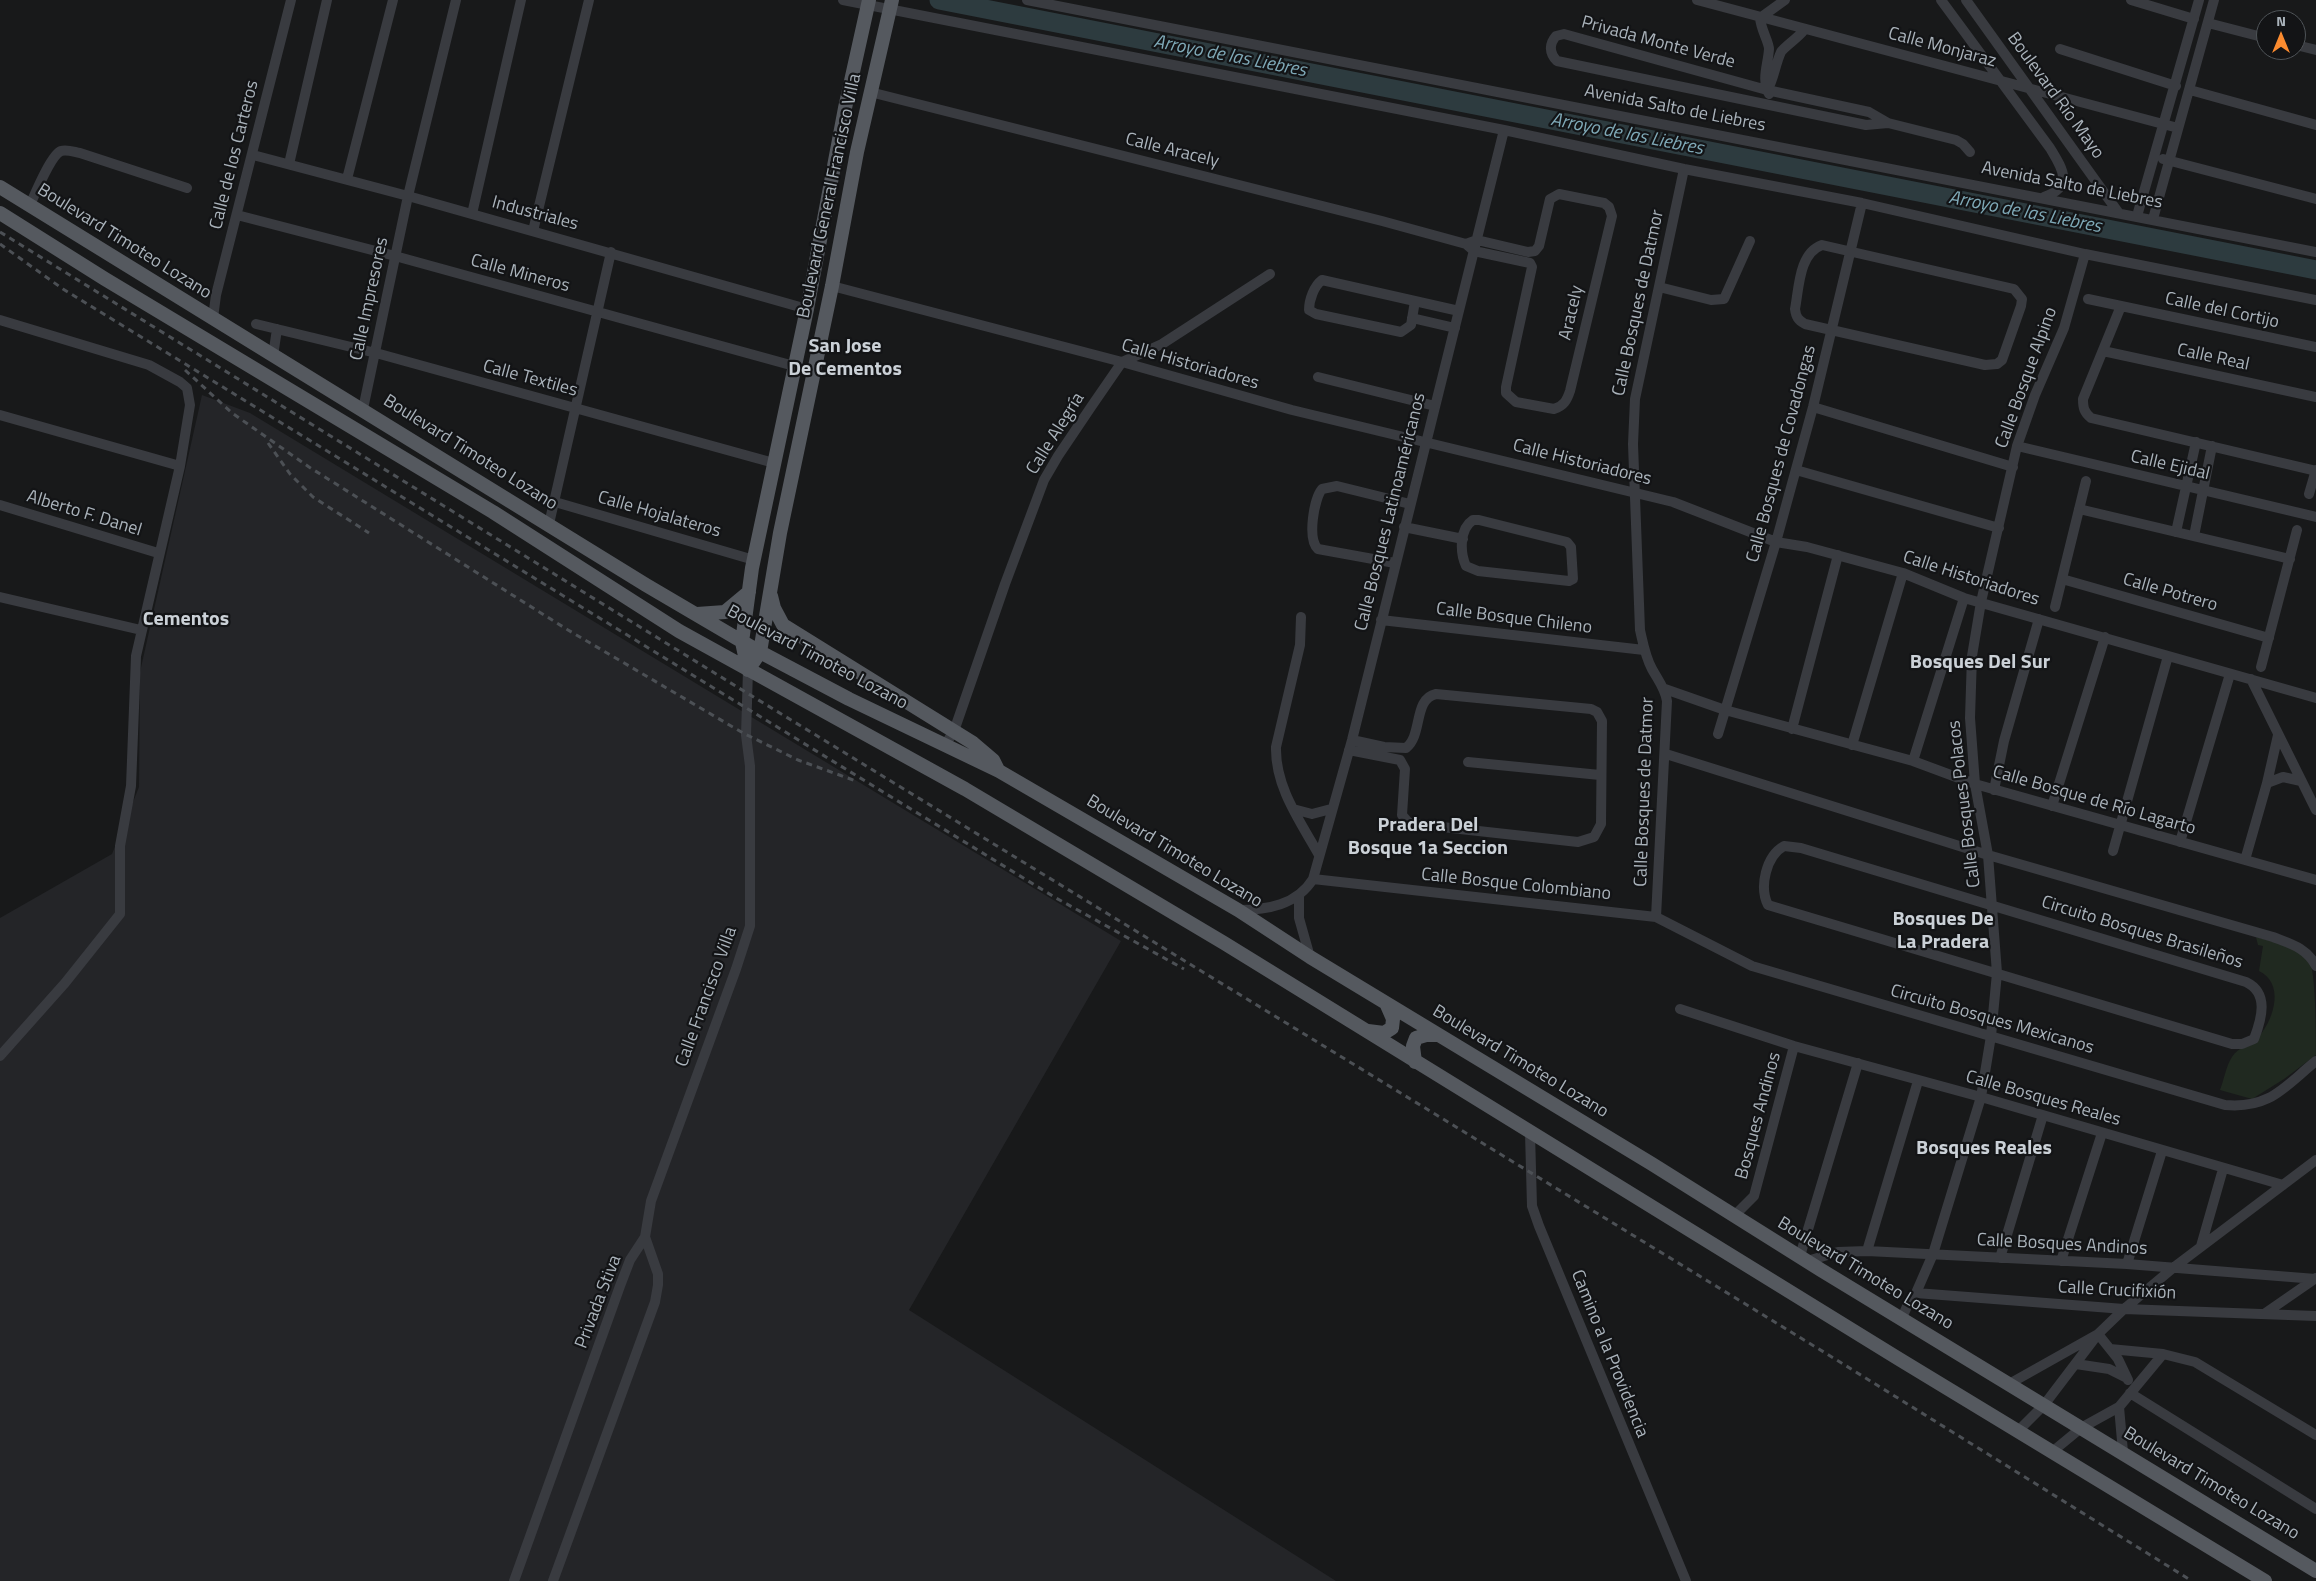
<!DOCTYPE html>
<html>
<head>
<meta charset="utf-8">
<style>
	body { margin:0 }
	#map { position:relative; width:2316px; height:1581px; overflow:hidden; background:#18191a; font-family:"Titillium Web",sans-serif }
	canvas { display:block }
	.north { position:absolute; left:2256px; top:10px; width:50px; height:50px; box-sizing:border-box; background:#131416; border:1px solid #4f5458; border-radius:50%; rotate:0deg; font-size:14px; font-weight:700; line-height:20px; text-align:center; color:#aab3bb }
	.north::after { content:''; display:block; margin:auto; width:18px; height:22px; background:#fb8b2f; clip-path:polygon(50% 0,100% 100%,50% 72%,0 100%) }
</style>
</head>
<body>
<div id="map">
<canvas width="2316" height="1581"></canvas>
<div class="north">N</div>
</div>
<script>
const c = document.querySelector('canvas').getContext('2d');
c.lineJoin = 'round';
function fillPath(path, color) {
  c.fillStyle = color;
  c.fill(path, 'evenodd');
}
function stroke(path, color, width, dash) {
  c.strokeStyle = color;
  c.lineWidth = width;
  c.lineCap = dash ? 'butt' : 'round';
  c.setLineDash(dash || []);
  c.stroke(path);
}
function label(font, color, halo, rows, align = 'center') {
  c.font = font + ' "Titillium Web",sans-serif';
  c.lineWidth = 4.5;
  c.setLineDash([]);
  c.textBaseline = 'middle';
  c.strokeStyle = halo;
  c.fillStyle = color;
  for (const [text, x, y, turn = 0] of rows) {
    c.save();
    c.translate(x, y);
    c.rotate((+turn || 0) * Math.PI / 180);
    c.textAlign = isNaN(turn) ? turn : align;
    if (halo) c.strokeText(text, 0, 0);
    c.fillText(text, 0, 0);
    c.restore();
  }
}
fillPath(new Path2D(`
	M202 395 250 413 1121 941 909 1310 1336 1581H0V918L112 854 139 787 140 672Z`), '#242528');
fillPath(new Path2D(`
	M2256 937C2274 942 2297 945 2309 959 2316 972 2316 1036 2316 1055L2284 1079 2252 1099 2220 1090C2224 1080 2226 1066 2232 1057 2238 1047 2253 1044 2260 1035 2275 1017 2284 983 2259 971L2263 946 2258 945Z`), '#202920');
stroke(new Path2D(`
	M939 0 2316 270`), '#2d3b3f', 19);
stroke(new Path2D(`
	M843 0 1504 130 1684 169 1862 203 2085 254 2316 300
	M1027 0 2316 252
	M1697 0 2178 128
	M1941 0 2050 148C2062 168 2075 186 2044 197
	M1966 0 2118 212
	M2131 0 2194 19
	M2208 23 2266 38
	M2296 45 2316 50
	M2060 49 2176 86
	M2190 90 2316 125
	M1767 91C1774 79 1775 65 1781 52 1784 47 1798 38 1804 30
	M870 92 1382 221 1466 244 1474 251 1530 263 1532 267 1506 387V393L1516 402 1554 409C1564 406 1567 400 1570 391L1612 216 1609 207 1604 203 1559 194 1550 199 1539 246 1535 251 1528 252 1477 240 1466 244
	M1769 94C1761 79 1768 65 1769 49 1769 42 1761 30 1760 18L1785 0
	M1888 123 1866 125 1557 61C1549 53 1549 44 1556 36L1564 34 1767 90 1869 112 1888 123 1956 140 1963 144 1970 152
	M253 155 408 196 807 309
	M2163 159 2316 199
	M289 164 327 0
	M347 179 393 0
	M30 205C35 194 51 155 61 151 67 149 74 152 80 153L187 188
	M472 214 521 0
	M237 215 395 256 794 366
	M2137 216 2199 0
	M2153 219 2214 0
	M533 231 589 0
	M1822 245 2014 289 2022 299 2021 306 2002 360 1997 364 1985 365 1805 324C1798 320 1796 317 1795 309 1799 288 1799 253 1822 245Z
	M832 286 1122 362 1292 410 1673 502 1776 542 1807 547 1903 573 1964 598 2316 698
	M1659 287 1711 300 1724 299 1750 241
	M2088 299 2316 347
	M1415 301 1411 325 1401 332 1316 314 1309 310C1309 300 1314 286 1322 280L1459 311
	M2121 306 2083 399C2083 408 2084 412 2091 418L2316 471
	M213 318 216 295 291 0
	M1412 318 1455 328
	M0 320 149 365 180 382 187 388 190 405 180 466 136 656 131 786 120 846V914L65 983 0 1056
	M256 324 376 353 774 463
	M2103 351 2316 397
	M273 356 277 329
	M1318 377 1435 406
	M1813 407 2013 467
	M363 409 408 196 456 0
	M0 415 180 466
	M2017 446 2316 517
	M1796 470 1999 528
	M2309 494 2316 470
	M555 502 754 560
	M0 505 158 553
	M2079 509 2290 559
	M1473 520H1479L1567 542 1571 547 1573 579 1569 581 1478 571 1466 566C1460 553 1459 529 1473 520Z
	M549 524 611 252
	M1404 527 1463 539
	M2176 532 2196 442
	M2194 536 2212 446
	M1395 563 1318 549C1307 539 1314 499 1322 489L1337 486 1410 504
	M2062 579 2269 638
	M0 597 141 630
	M2055 607 2086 481
	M1301 617 1300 645 1276 747C1275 787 1300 821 1319 855
	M1381 620 1644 650
	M2261 667 2297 530
	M2251 679 2316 810
	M1665 689 1725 710 1913 761 1975 784 2316 880
	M1792 729 1838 555
	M1718 734 1776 542 1813 407 1862 203
	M945 745 954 731 1005 584 1044 480 1058 456 1091 407 1122 362 1162 344 1270 274
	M1852 745 1903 573
	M1349 750 1400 760 1405 769 1402 815 1408 822 1415 824 1578 842 1594 837 1601 824 1602 721 1597 712 1591 709 1436 694C1413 699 1423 735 1406 748L1384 747 1352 740
	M1666 754 1988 855 2273 937C2291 944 2307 948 2316 966
	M1913 761 1964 598
	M1468 762 1600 775
	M2267 783 2283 777 2301 781
	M1994 790 2004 741 2039 619
	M2052 806 2105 637
	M1293 809 1312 814 1331 809
	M2180 842 2230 674
	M1784 846 1801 848 2246 982C2269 993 2262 1018 2254 1039L2242 1044H2232L1768 905C1759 887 1766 856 1784 846Z
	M2113 851 2168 656
	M2245 860 2267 783 2278 735
	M1313 879 1656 917 1752 966 2225 1105C2270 1109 2284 1087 2316 1061
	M1299 896V918L1310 957
	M1238 910C1267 910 1297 905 1313 879L1352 740 1504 130
	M1656 917 1667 701C1665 688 1658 680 1652 669 1645 656 1643 643 1640 630L1633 444 1635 399 1684 169
	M1680 1009 1794 1046 1981 1097 2283 1185
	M1530 1133 1532 1206 1539 1226 1686 1581
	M1734 1216 1754 1196 1794 1046
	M2201 1246 2223 1169
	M1867 1251 1918 1081
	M1800 1256 1858 1063
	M2000 1258 2043 1115
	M1807 1261 1838 1252 1867 1251 2127 1264 2316 1279
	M2061 1261 2102 1133
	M2127 1264 2162 1151
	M1916 1293 2124 1309 2316 1316
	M2264 1314 2316 1278
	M1902 1318 1908 1304 1916 1293 1933 1254 1981 1097 1991 1036 1997 973 1988 855 1975 784 1970 718 1972 656 1981 602 2017 446 2035 395 2064 328 2085 254
	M2110 1349 2118 1359 2128 1380
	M2076 1364 2109 1369 2127 1378
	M2009 1384 2098 1334 2110 1349 2163 1354 2195 1362 2316 1435
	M2130 1393 2316 1509
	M2119 1407 2123 1452
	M2018 1431 2044 1405 2098 1334 2124 1309 2173 1268 2316 1160
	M2052 1452 2081 1428 2119 1407 2163 1354
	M514 1581 620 1286 630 1260 645 1237
	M553 1581 655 1302 658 1285V1274L645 1237 651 1201 736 969 750 926V766L746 735 748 670`), '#393b40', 10);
stroke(new Path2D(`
	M0 187 646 585 760 652 849 699 999 771 1238 910 1310 957 1652 1164 1821 1270 2316 1571
	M0 213 105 279 493 512 679 631 965 789 1224 943 1899 1359 2265 1581
	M771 596 774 608 783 625 973 743 993 760 998 770
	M697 614 725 612 749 592
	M748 670 760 652 780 533 832 286 857 152 892 0
	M748 670 742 642 752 568 807 309 845 108 869 0
	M1368 1031 1384 1033 1392 1028 1393 1019 1386 1003
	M1415 1062 1413 1046 1416 1038 1426 1035H1437`), '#55595f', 14);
stroke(new Path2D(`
	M0 232 747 693 1827 1354 2192 1581
	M0 244 63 289 1056 898 1184 969
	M185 370 232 413 309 467 568 630 743 733 798 760 856 781
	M268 443 290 474 313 497 369 533`), '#4c5055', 3, [6, 5]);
label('18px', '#aab3bb', '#131416', [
	["Privada Monte Verde",1658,43,15],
	["Calle Monjaraz",1942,48,15],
	["Boulevard Río Mayo",2055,96,54],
	["Avenida Salto de Liebres",1675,109,11],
	["Calle Aracely",1172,151,14],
	["Calle de los Carteros",235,155,-76],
	["Avenida Salto de Liebres",2072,186,11],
	["Boulevard General Francisco Villa",830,196,-78],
	["Industriales",535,214,15],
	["Boulevard Timoteo Lozano",124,242,32],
	["Calle Mineros",520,274,15],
	["Calle Impresores",370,299,-78],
	["Calle Bosques de Datmor",1639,303,-78],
	["Calle del Cortijo",2222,311,12],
	["Aracely",1572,313,-77],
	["Calle Real",2213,358,12],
	["Calle Historiadores",1190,365,16],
	["Calle Bosque Alpino",2027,378,-70],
	["Calle Textiles",530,379,15],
	["Calle Alegría",1056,434,-58],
	["Boulevard Timoteo Lozano",470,453,32],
	["Calle Bosques de Covadongas",1782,454,-75],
	["Calle Historiadores",1582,463,14],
	["Calle Ejidal",2170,466,13],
	["Calle Bosques Latinoaméricanos",1391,512,-76],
	["Alberto F. Danel",84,514,17],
	["Calle Hojalateros",659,515,16],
	["Calle Historiadores",1971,579,18],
	["Calle Potrero",2170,593,16],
	["Calle Bosque Chileno",1514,619,7],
	["Boulevard Timoteo Lozano",817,658,28],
	["Calle Bosques de Datmor",1645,792,-88],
	["Calle Bosque de Río Lagarto",2094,801,16],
	["Calle Bosques Polacos",1965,804,-97],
	["Boulevard Timoteo Lozano",1174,852,31],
	["Calle Bosque Colombiano",1516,885,6],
	["Circuito Bosques Brasileños",2142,933,17],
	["Calle Francisco Villa",707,997,-70],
	["Circuito Bosques Mexicanos",1992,1020,16],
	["Boulevard Timoteo Lozano",1520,1062,31],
	["Calle Bosques Reales",2043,1099,16],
	["Bosques Andinos",1759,1116,-75],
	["Calle Bosques Andinos",2062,1245,3],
	["Boulevard Timoteo Lozano",1865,1274,31],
	["Calle Crucifixión",2117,1291,3],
	["Privada Stiva",599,1302,-69],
	["Camino a la Providencia",1609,1354,68],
	["Boulevard Timoteo Lozano",2211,1484,31]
]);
label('italic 19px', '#7fa9b7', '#131416', [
	["Arroyo de las Liebres",1230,57,11],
	["Arroyo de las Liebres",1627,135,11],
	["Arroyo de las Liebres",2025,213,11]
]);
label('bold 20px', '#cbd1d7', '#131416', [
	["San Jose",845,347],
	["De Cementos",845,370],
	["Cementos",186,620],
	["Bosques Del Sur",1980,663],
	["Pradera Del",1428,826],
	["Bosque 1a Seccion",1428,849],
	["Bosques De",1943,920],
	["La Pradera",1943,943],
	["Bosques Reales",1984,1149]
]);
</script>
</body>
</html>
